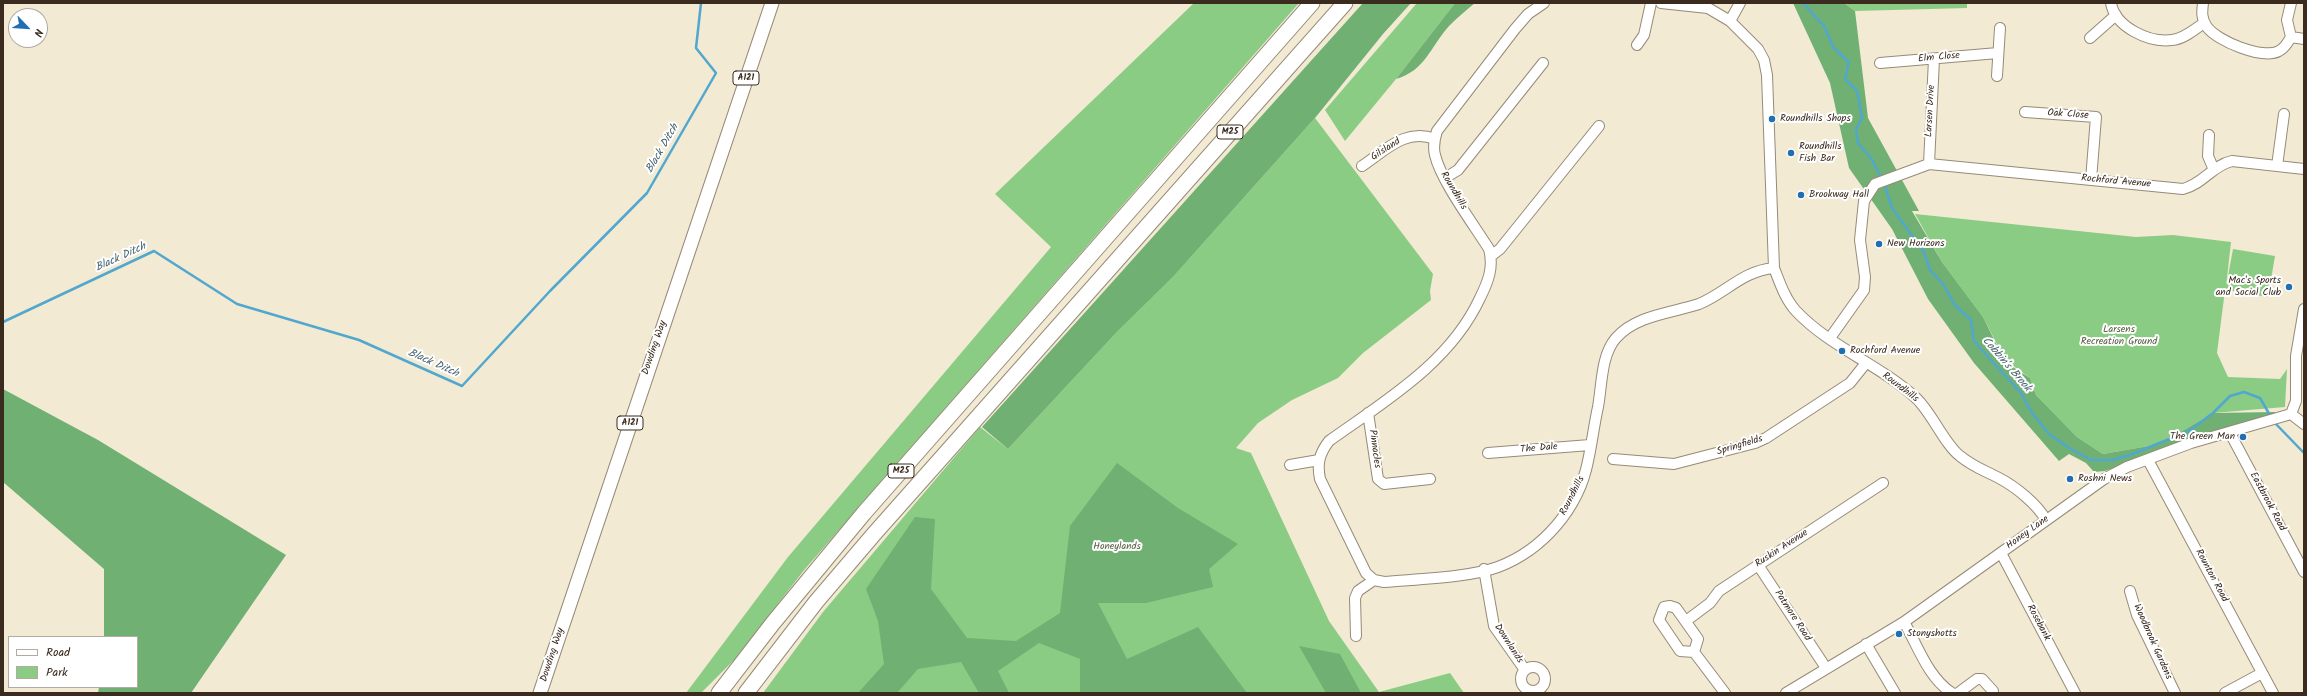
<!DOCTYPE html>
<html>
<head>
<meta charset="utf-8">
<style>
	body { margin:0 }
	#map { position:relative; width:2307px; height:696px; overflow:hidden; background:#f2ead3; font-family:Kalam,sans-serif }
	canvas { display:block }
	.frame { position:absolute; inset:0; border:4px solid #3b2a1e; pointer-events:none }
	.legend { position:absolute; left:8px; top:636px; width:130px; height:52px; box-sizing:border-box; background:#fff; border:1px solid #b1aaa5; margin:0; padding:5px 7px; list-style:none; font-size:12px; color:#3b2a1e }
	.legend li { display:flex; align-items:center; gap:8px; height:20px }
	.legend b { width:20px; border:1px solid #b1aaa5 }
	.north { position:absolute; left:8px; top:8px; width:40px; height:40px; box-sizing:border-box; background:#fff; border:1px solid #b1aaa5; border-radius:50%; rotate:115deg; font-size:11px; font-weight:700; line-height:16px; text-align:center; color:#3b2a1e }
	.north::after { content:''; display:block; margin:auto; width:14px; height:18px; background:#1f6fb2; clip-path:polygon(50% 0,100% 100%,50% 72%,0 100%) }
</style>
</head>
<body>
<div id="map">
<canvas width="2307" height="696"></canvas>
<div class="frame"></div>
<ul class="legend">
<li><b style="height:5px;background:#fff"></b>Road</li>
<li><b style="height:11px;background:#8bcc84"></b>Park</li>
</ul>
<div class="north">N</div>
</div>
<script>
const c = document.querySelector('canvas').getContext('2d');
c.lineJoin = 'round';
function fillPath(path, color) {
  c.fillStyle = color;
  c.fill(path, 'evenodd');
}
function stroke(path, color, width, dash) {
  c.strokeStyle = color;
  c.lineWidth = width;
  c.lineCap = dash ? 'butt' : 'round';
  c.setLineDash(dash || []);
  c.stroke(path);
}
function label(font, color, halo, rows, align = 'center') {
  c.font = font + ' Kalam,sans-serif';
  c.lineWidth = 4;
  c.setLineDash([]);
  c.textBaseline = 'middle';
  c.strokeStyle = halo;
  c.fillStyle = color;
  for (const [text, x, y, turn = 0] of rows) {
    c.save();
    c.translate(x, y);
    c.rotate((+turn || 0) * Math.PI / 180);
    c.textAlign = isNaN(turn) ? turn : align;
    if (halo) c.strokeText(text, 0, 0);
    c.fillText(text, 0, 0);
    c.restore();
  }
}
fillPath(new Path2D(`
	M1194 3H1299L805 569 735 659 701 693H686L788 557 1051 247 995 194Z
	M1417 3H1455L1396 79 1345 141 1325 110Z
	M1844 3H1967V8L1855 11Z
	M1315 118 1433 274 1430 291 1431 300 1363 353 1338 378 1292 400 1258 423 1236 448 1251 453 1329 621 1379 692 1450 673 1464 693H763L823 612 980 427 1008 449 1117 332 1173 277Z
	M1915 214 2136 237 2173 235 2231 242 2226 287 2233 249 2275 256 2268 297 2225 290 2217 353 2228 377 2280 379 2287 369 2285 407 2213 413 2160 444 2103 454 2077 437 2036 395 2030 378 2005 360 1983 317 1942 262Z`), '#8bcc84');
fillPath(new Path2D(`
	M1363 3H1411L1383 34 1315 118 1173 277 1117 332 1008 449 982 427Z
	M1455 3H1475C1466 10 1457 18 1449 26 1430 47 1426 70 1396 79Z
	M1793 3H1844L1855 11 1868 118 1919 211H1912L1942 262 1983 317 2005 362 2030 378 2036 395 2077 437 2103 454 2160 444 2213 413 2275 412V415L2181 444 2105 471 2094 472 2086 463 2069 454 2059 461 1974 363 1928 299 1892 229 1849 168 1830 83Z
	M3 389 98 440 286 555 191 693H98L99 687H137V637H104V569L3 482Z
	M1117 463 1178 508 1238 544 1209 569 1213 587 1146 603H1098L1127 659 1198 627 1247 693H1080V659L1039 643 998 671 1009 693H979L961 662 918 669 897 693H858L884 664 878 621 866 589 915 517 935 519 931 589 967 638 1016 641 1060 613 1070 526Z
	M1299 646 1340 654 1361 693H1326Z`), '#70b072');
stroke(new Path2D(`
	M1803 3 1824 26 1833 47 1849 62 1845 79 1857 91 1862 118 1856 129 1858 143 1871 158 1882 179
	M1884 183 1892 208 1924 252 1930 270 1943 284 1954 304 1971 320 1974 341 2021 393 2032 413 2049 434 2069 448 2091 460H2112L2130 455 2189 431 2213 413 2230 396 2244 392 2260 398 2271 417
	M3 322 154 251 237 304 359 340 462 386 550 291 647 193 716 73 696 48 701 3
	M2274 422 2304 453`), '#51a7ce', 2.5);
const minor = new Path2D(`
	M1544 3 1528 14 1515 29 1437 131C1434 140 1433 147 1435 155 1441 181 1474 225 1489 249 1494 267 1488 282 1480 298 1450 363 1385 401 1329 441 1319 454 1317 464 1320 479L1366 573 1374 580 1384 582C1417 579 1467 578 1498 567 1543 550 1579 508 1588 461 1592 443 1594 425 1598 407 1602 385 1601 355 1616 338 1636 315 1672 313 1699 304 1726 293 1742 271 1774 268
	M1661 3 1708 8 1730 21 1758 49 1764 60 1767 75 1774 268C1780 283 1785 299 1796 311 1830 347 1880 365 1916 398 1932 413 1945 445 1960 456 1975 468 1984 470 1999 478 2016 487 2037 504 2046 520
	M2111 3C2115 27 2149 43 2172 40 2184 39 2195 29 2204 23
	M2203 3C2202 11 2201 19 2207 27 2217 41 2263 60 2279 51 2285 48 2288 42 2291 37L2304 39
	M2291 3 2287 20 2291 37
	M1730 21 1740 3
	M2090 38 2116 15
	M1637 45 1644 35 1651 3
	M1880 63 1998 53
	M1997 76 2000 28
	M2025 112 2096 117 2091 180
	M2209 135 2208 156 2214 170
	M1929 164 1934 59
	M1362 166C1386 150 1405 128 1435 139
	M2277 166 2284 114
	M1445 178 1458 170 1543 63
	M1491 256 1500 249 1599 126
	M1830 338 1864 290 1865 277 1860 240 1864 201 1875 184 1929 164 2183 189C2203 184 2213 165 2232 161L2304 169
	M1368 413 1378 479 1384 484 1430 479
	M2291 414 2296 401V356L2304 309
	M2291 414 2304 424
	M2230 433 2304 572
	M1488 453 1590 445
	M1613 459 1674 464 1755 443 1766 438 1850 383 1866 363
	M2148 460 2273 693
	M1290 465 1319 460
	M2001 553 2075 693
	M1758 565 1826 668
	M1484 569 1494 626 1525 670
	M2130 591 2137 615 2175 693
	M1670 606 1676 608 1698 639 1694 652 1680 651 1659 620 1664 607Z
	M1686 621 1710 603 1719 591 1883 483
	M1904 622C1917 644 1928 678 1952 693
	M1356 636 1355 598 1358 591 1374 580
	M1866 644 1895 693
	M1694 652 1725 693
	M1521 679a12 12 0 1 1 24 0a12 12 0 1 1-24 0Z
	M1786 693 1904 622 2104 479 2127 467 2191 443 2291 414
	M1958 693 1977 679H1982L1993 691
	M2225 693 2262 673`);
const major = new Path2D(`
	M540 693 772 3`);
const highway = new Path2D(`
	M719 693 773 623 864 513 1312 3
	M746 693 816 602 874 534 1345 3`);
stroke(minor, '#968a78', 12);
stroke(major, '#968a78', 15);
stroke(highway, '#968a78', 17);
stroke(minor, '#fff', 10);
stroke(major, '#fff', 13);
stroke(highway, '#fff', 15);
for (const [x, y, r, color] of [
	[1772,119,4,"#1f6fb2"],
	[1791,153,4,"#1f6fb2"],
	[1801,195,4,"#1f6fb2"],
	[1879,244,4,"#1f6fb2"],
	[2289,287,4,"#1f6fb2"],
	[1842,351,4,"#1f6fb2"],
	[2243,437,4,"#1f6fb2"],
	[2070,479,4,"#1f6fb2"],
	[1899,634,4,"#1f6fb2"]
]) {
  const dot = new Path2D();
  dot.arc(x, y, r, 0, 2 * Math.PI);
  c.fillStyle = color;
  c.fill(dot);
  stroke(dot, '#fff', 1.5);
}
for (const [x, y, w] of [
	[746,78,26],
	[1230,132,26],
	[630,423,26],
	[901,471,26]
]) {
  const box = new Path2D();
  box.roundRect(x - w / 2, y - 7, w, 14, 3);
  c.fillStyle = '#fff';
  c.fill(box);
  stroke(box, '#3b2a1e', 1);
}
label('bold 9px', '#3b2a1e', null, [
	["A121",746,78],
	["M25",1230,132],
	["A121",630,423],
	["M25",901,471]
]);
label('10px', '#3b2a1e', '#fff', [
	["Elm Close",1939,58,-5],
	["Larsen Drive",1931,111,-87],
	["Oak Close",2068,115,4],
	["Gilsland",1386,150,-33],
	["Rochford Avenue",2116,182,5],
	["Roundhills",1453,191,59],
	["Dowding Way",655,348,-71],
	["Roundhills",1900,388,37],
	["Springfields",1740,446,-17],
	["Pinnacles",1374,449,82],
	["The Dale",1539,449,-5],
	["Roundhills",1573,496,-63],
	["Eastbrook Road",2267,502,62],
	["Honey Lane",2028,533,-36],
	["Ruskin Avenue",1782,549,-33],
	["Rounton Road",2211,576,62],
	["Patmore Road",1792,616,57],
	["Rosebank",2038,623,62],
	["Woodbrook Gardens",2152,642,66],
	["Downlands",1508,644,57],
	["Dowding Way",553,655,-72]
]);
label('10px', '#3b2a1e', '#fff', [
	["Roundhills Shops",1780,119],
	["Roundhills",1799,147],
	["Fish Bar",1799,159],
	["Brookway Hall",1809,195],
	["New Horizons",1887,244],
	["Mac's Sports",2281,281,"right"],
	["and Social Club",2281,293,"right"],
	["Rochford Avenue",1850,351],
	["The Green Man",2235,437,"right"],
	["Roshni News",2078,479],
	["Stonyshotts",1907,634]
], 'left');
label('10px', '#535b3d', '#fff', [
	["Larsens",2119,330],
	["Recreation Ground",2119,342],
	["Honeylands",1117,547]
]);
label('italic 11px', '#45626d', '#fff', [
	["Black Ditch",663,149,-60],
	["Black Ditch",121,258,-25],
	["Black Ditch",433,364,24],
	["Cobbin's Brook",2006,365,49]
]);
</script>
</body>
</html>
